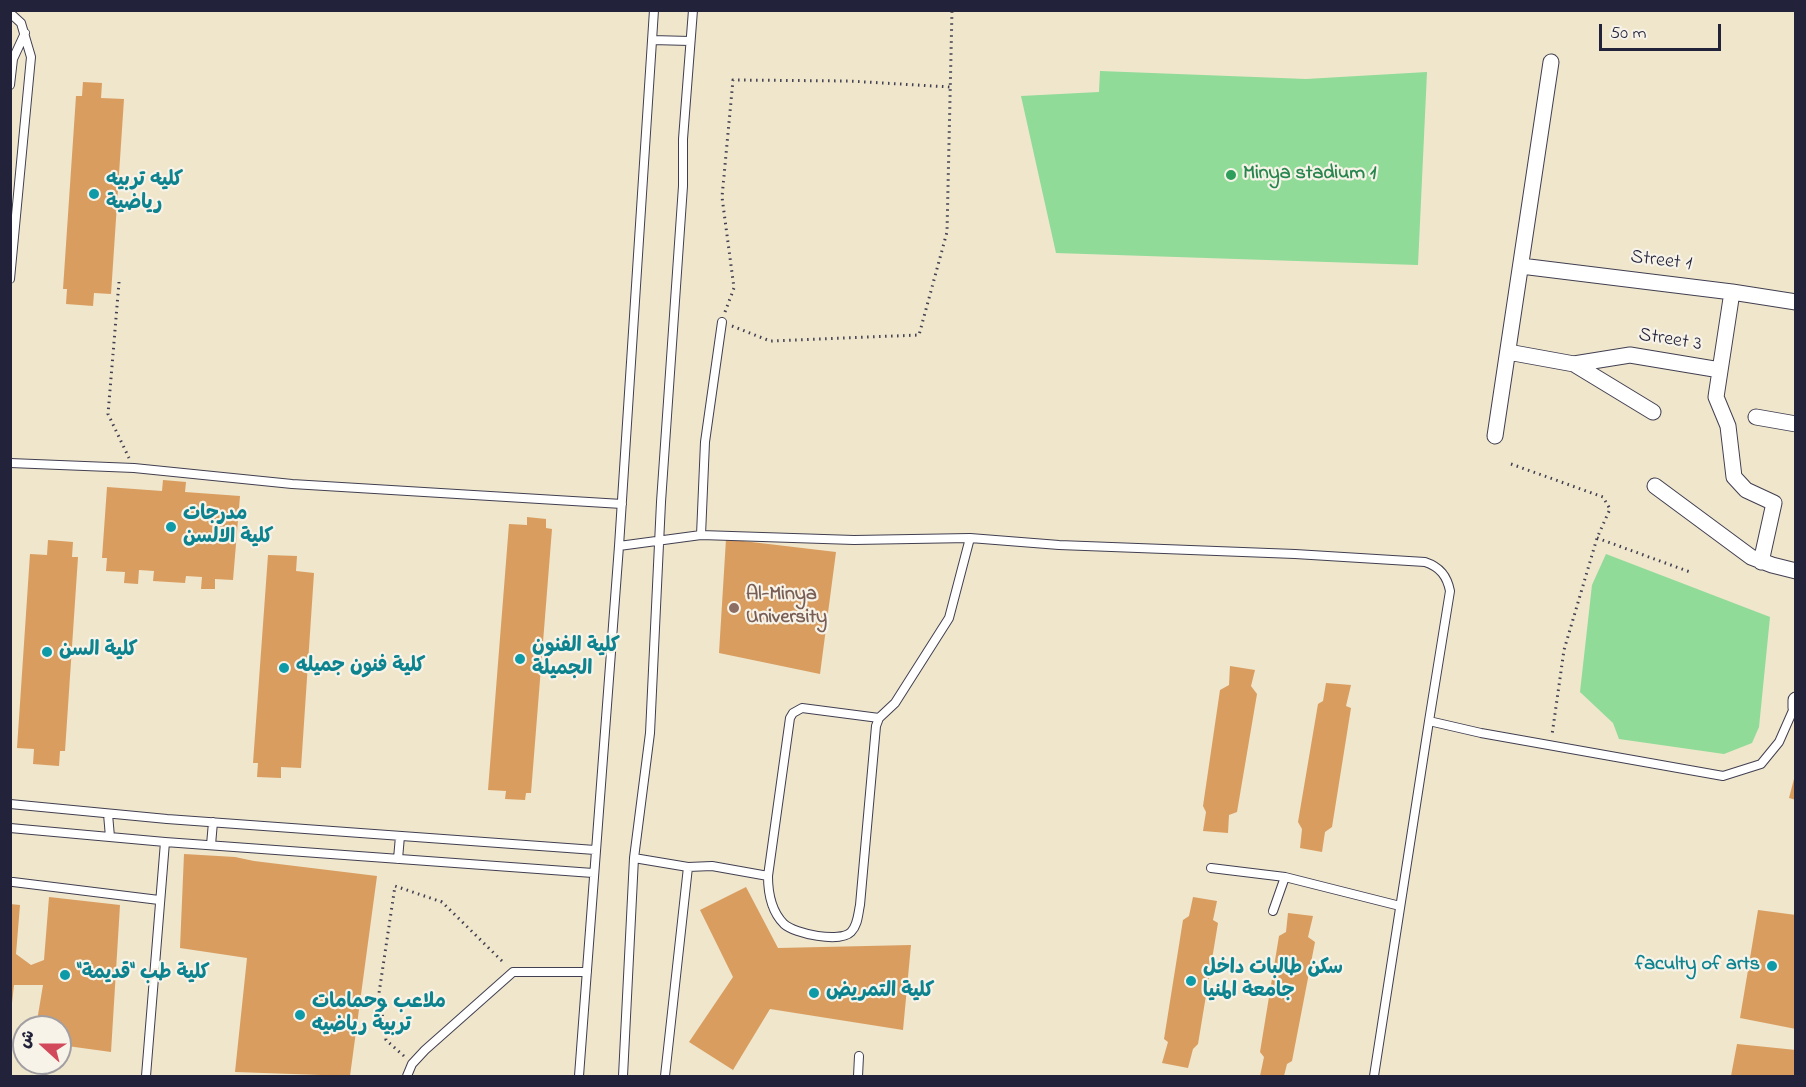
<!DOCTYPE html>
<html>
<head>
<meta charset="utf-8">
<style>
	body { margin:0 }
	#map { position:relative; width:1806px; height:1087px; overflow:hidden; background:#efe6cc; font-family:"Indie Flower","Playpen Sans Arabic",sans-serif }
	canvas { display:block }
	.frame { position:absolute; inset:0; border:12px solid #22223b; pointer-events:none }
	.north { position:absolute; left:12px; top:1015px; width:60px; height:60px; box-sizing:border-box; background:#f7f3e8; border:2px solid #a29fa3; border-radius:50%; rotate:291deg; font-size:16px; font-weight:700; line-height:24px; text-align:center; color:#22223b }
	.north::after { content:''; display:block; margin:auto; width:21px; height:27px; background:#d1495b; clip-path:polygon(50% 0,100% 100%,50% 72%,0 100%) }
	.scale { position:absolute; left:1599px; top:24px; width:122px; height:27px; box-sizing:border-box; border:3px solid #22223b; border-top:0; padding-left:8px; font-size:18px; line-height:21px; white-space:nowrap; color:#22223b; -webkit-text-stroke:4px #f7f3e8; paint-order:stroke }
</style>
</head>
<body>
<div id="map">
<canvas width="1806" height="1087"></canvas>
<div class="frame"></div>
<div class="north">ش</div>
<div class="scale">50 m</div>
</div>
<script>
const c = document.querySelector('canvas').getContext('2d');
c.lineJoin = 'round';
function fillPath(path, color) {
  c.fillStyle = color;
  c.fill(path, 'evenodd');
}
function stroke(path, color, width, dash) {
  c.strokeStyle = color;
  c.lineWidth = width;
  c.lineCap = dash ? 'butt' : 'round';
  c.setLineDash(dash || []);
  c.stroke(path);
}
function label(font, color, halo, rows, align = 'center') {
  c.font = font + ' "Indie Flower","Playpen Sans Arabic",sans-serif';
  c.lineWidth = 4.5;
  c.setLineDash([]);
  c.textBaseline = 'middle';
  c.strokeStyle = halo;
  c.fillStyle = color;
  for (const [text, x, y, turn = 0] of rows) {
    c.save();
    c.translate(x, y);
    c.rotate((+turn || 0) * Math.PI / 180);
    c.textAlign = isNaN(turn) ? turn : align;
    if (halo) c.strokeText(text, 0, 0);
    c.fillText(text, 0, 0);
    c.restore();
  }
}
fillPath(new Path2D(`
	M1100 71 1306 79 1427 72 1418 265 1056 253 1021 96 1099 92Z
	M1606 554 1770 617 1759 727 1752 743 1724 754 1619 739 1613 723 1580 692 1592 585Z`), '#8fdb97');
fillPath(new Path2D(`
	M83 82 102 83 101 98 124 99 111 294 94 293 93 306 66 304 67 289H63L76 96H82Z
	M163 480 186 482 185 492 240 496 233 580 215 579V589H201L202 577 186 576 185 583 153 581 154 571 139 570 138 584 124 583 125 572 106 571 107 558H102L107 487 162 491Z
	M527 517 546 519V528L552 529 531 793H526L525 800 505 799 506 791 488 790 509 524 527 525Z
	M726 539 836 552 820 674 719 653Z
	M48 540 73 542 72 557H78L65 751H60L59 766 33 764 34 749 17 748 30 554 47 555Z
	M268 555 297 556 296 571 314 573 301 768 281 767V778L257 777 258 763H253Z
	M1230 666 1255 670 1251 686 1257 694 1237 812 1229 815 1228 833 1203 831 1206 812 1203 806 1220 690 1229 685Z
	M1326 683 1351 685 1346 706 1351 708 1332 827 1325 832 1322 852 1300 848 1302 829 1298 822 1318 704 1323 701Z
	M1795 775H1796V800L1789 798Z
	M184 854 235 857 254 861 377 876 350 1076 235 1072 247 958 180 948Z
	M746 887 778 948 911 945 903 1030 770 1009 733 1070 689 1042 733 977 700 910Z
	M49 897 120 905 111 1052 60 1045V1027H36L43 985H14L12 1003H10V904L20 905 16 954 31 965 44 960Z
	M1193 897 1217 901 1213 920 1218 923 1198 1044 1193 1049 1188 1068 1162 1063 1168 1042 1164 1039 1183 920 1189 916Z
	M1758 910 1796 915V1029L1740 1018Z
	M1288 913 1313 916 1308 937 1315 942 1292 1061 1287 1064 1284 1076H1260L1264 1057 1260 1052 1279 936 1286 932Z
	M1737 1044 1796 1050V1076H1731Z`), '#d99d5f');
const service = new Path2D(`
	M10 13 21 23 31 57 10 279
	M652 40 690 41
	M10 85 13 59 25 33
	M10 463 134 468 292 484 622 504
	M701 535 705 442 722 322
	M619 546 701 535 854 540 970 538 1059 545 1295 554 1425 562C1440 567 1447 576 1450 591L1429 721
	M10 804 167 819 595 850
	M108 814 110 837
	M10 828 165 842 593 873
	M211 845 213 822
	M634 858 688 867 712 866 768 876C768 893 772 912 784 924 795 934 840 943 851 932 858 925 858 914 860 905L876 726 879 718 895 703 949 618 970 538
	M398 859 400 836
	M1211 868 1285 877 1400 906
	M768 876 790 718 793 713 802 708 879 718
	M13 882 159 900
	M1273 911 1285 877
	M146 1076 165 842
	M407 1076 412 1064 425 1050 513 972H587
	M579 1076 619 546 654 10
	M623 1076 634 858 650 733 661 502 683 186V139L693 10
	M665 1076 688 867
	M858 1076 859 1056
	M1374 1076 1429 721 1481 733 1723 776 1761 764 1779 742 1794 708`);
const minor = new Path2D(`
	M1521 266 1732 292 1796 302
	M1732 292 1716 397 1728 426 1734 477 1746 490 1774 503 1761 562
	M1508 352 1574 364 1630 355 1720 370
	M1574 364 1653 412
	M1756 417 1796 424
	M1495 436 1551 62
	M1655 486 1751 557 1772 565 1796 571
	M1796 700V708`);
stroke(service, '#413f51', 10);
stroke(minor, '#413f51', 17);
stroke(new Path2D(`
	M119 282 108 414 129 458
	M725 312 734 288 722 197 733 80 849 81 950 87
	M732 326 770 341 919 335 947 232 952 10
	M1511 464 1603 497 1610 509 1597 538 1564 650 1552 735
	M1597 538 1690 572
	M404 1056 386 1040 379 993 395 886 442 902 505 964`), '#413f51', 3, [1.5, 4.5]);
stroke(service, '#fff', 8);
stroke(minor, '#fff', 15);
for (const [x, y, r, color] of [
	[1231,175,6,"#2e9e5b"],
	[94,194,6,"#0f9aa8"],
	[171,527,6,"#0f9aa8"],
	[734,608,6,"#8d6e63"],
	[47,652,6,"#0f9aa8"],
	[520,659,6,"#0f9aa8"],
	[284,668,6,"#0f9aa8"],
	[1772,966,6,"#0f9aa8"],
	[65,975,6,"#0f9aa8"],
	[1191,981,6,"#0f9aa8"],
	[814,993,6,"#0f9aa8"],
	[300,1015,6,"#0f9aa8"]
]) {
  const dot = new Path2D();
  dot.arc(x, y, r, 0, 2 * Math.PI);
  c.fillStyle = color;
  c.fill(dot);
  stroke(dot, '#f7f3e8', 2);
}
label('bold 20px', '#27864d', '#f7f3e8', [
	["Minya stadium 1",1243,175]
], 'left');
label('bold 20px', '#0d838f', '#f7f3e8', [
	["كليه تربيه",106,182],
	["رياضية",106,205],
	["مدرجات",183,516],
	["كلية الالسن",183,539],
	["كلية الفنون",532,648],
	["الجميلة",532,671],
	["كلية السن",59,652],
	["كلية فنون جميله",296,668],
	["faculty of arts",1760,966,"right"],
	["سكن طالبات داخل",1203,970],
	["جامعة المنيا",1203,993],
	["\"كلية طب \"قديمة",77,975],
	["كلية التمريض",826,993],
	["ملاعب وحمامات",312,1004],
	["تربية رياضيه",312,1027]
], 'left');
label('20px', '#22223b', '#f7f3e8', [
	["Street 1",1661,262,7],
	["Street 3",1670,341,9]
]);
label('bold 20px', '#785e54', '#f7f3e8', [
	["Al-Minya",746,596],
	["University",746,619]
], 'left');
</script>
</body>
</html>
